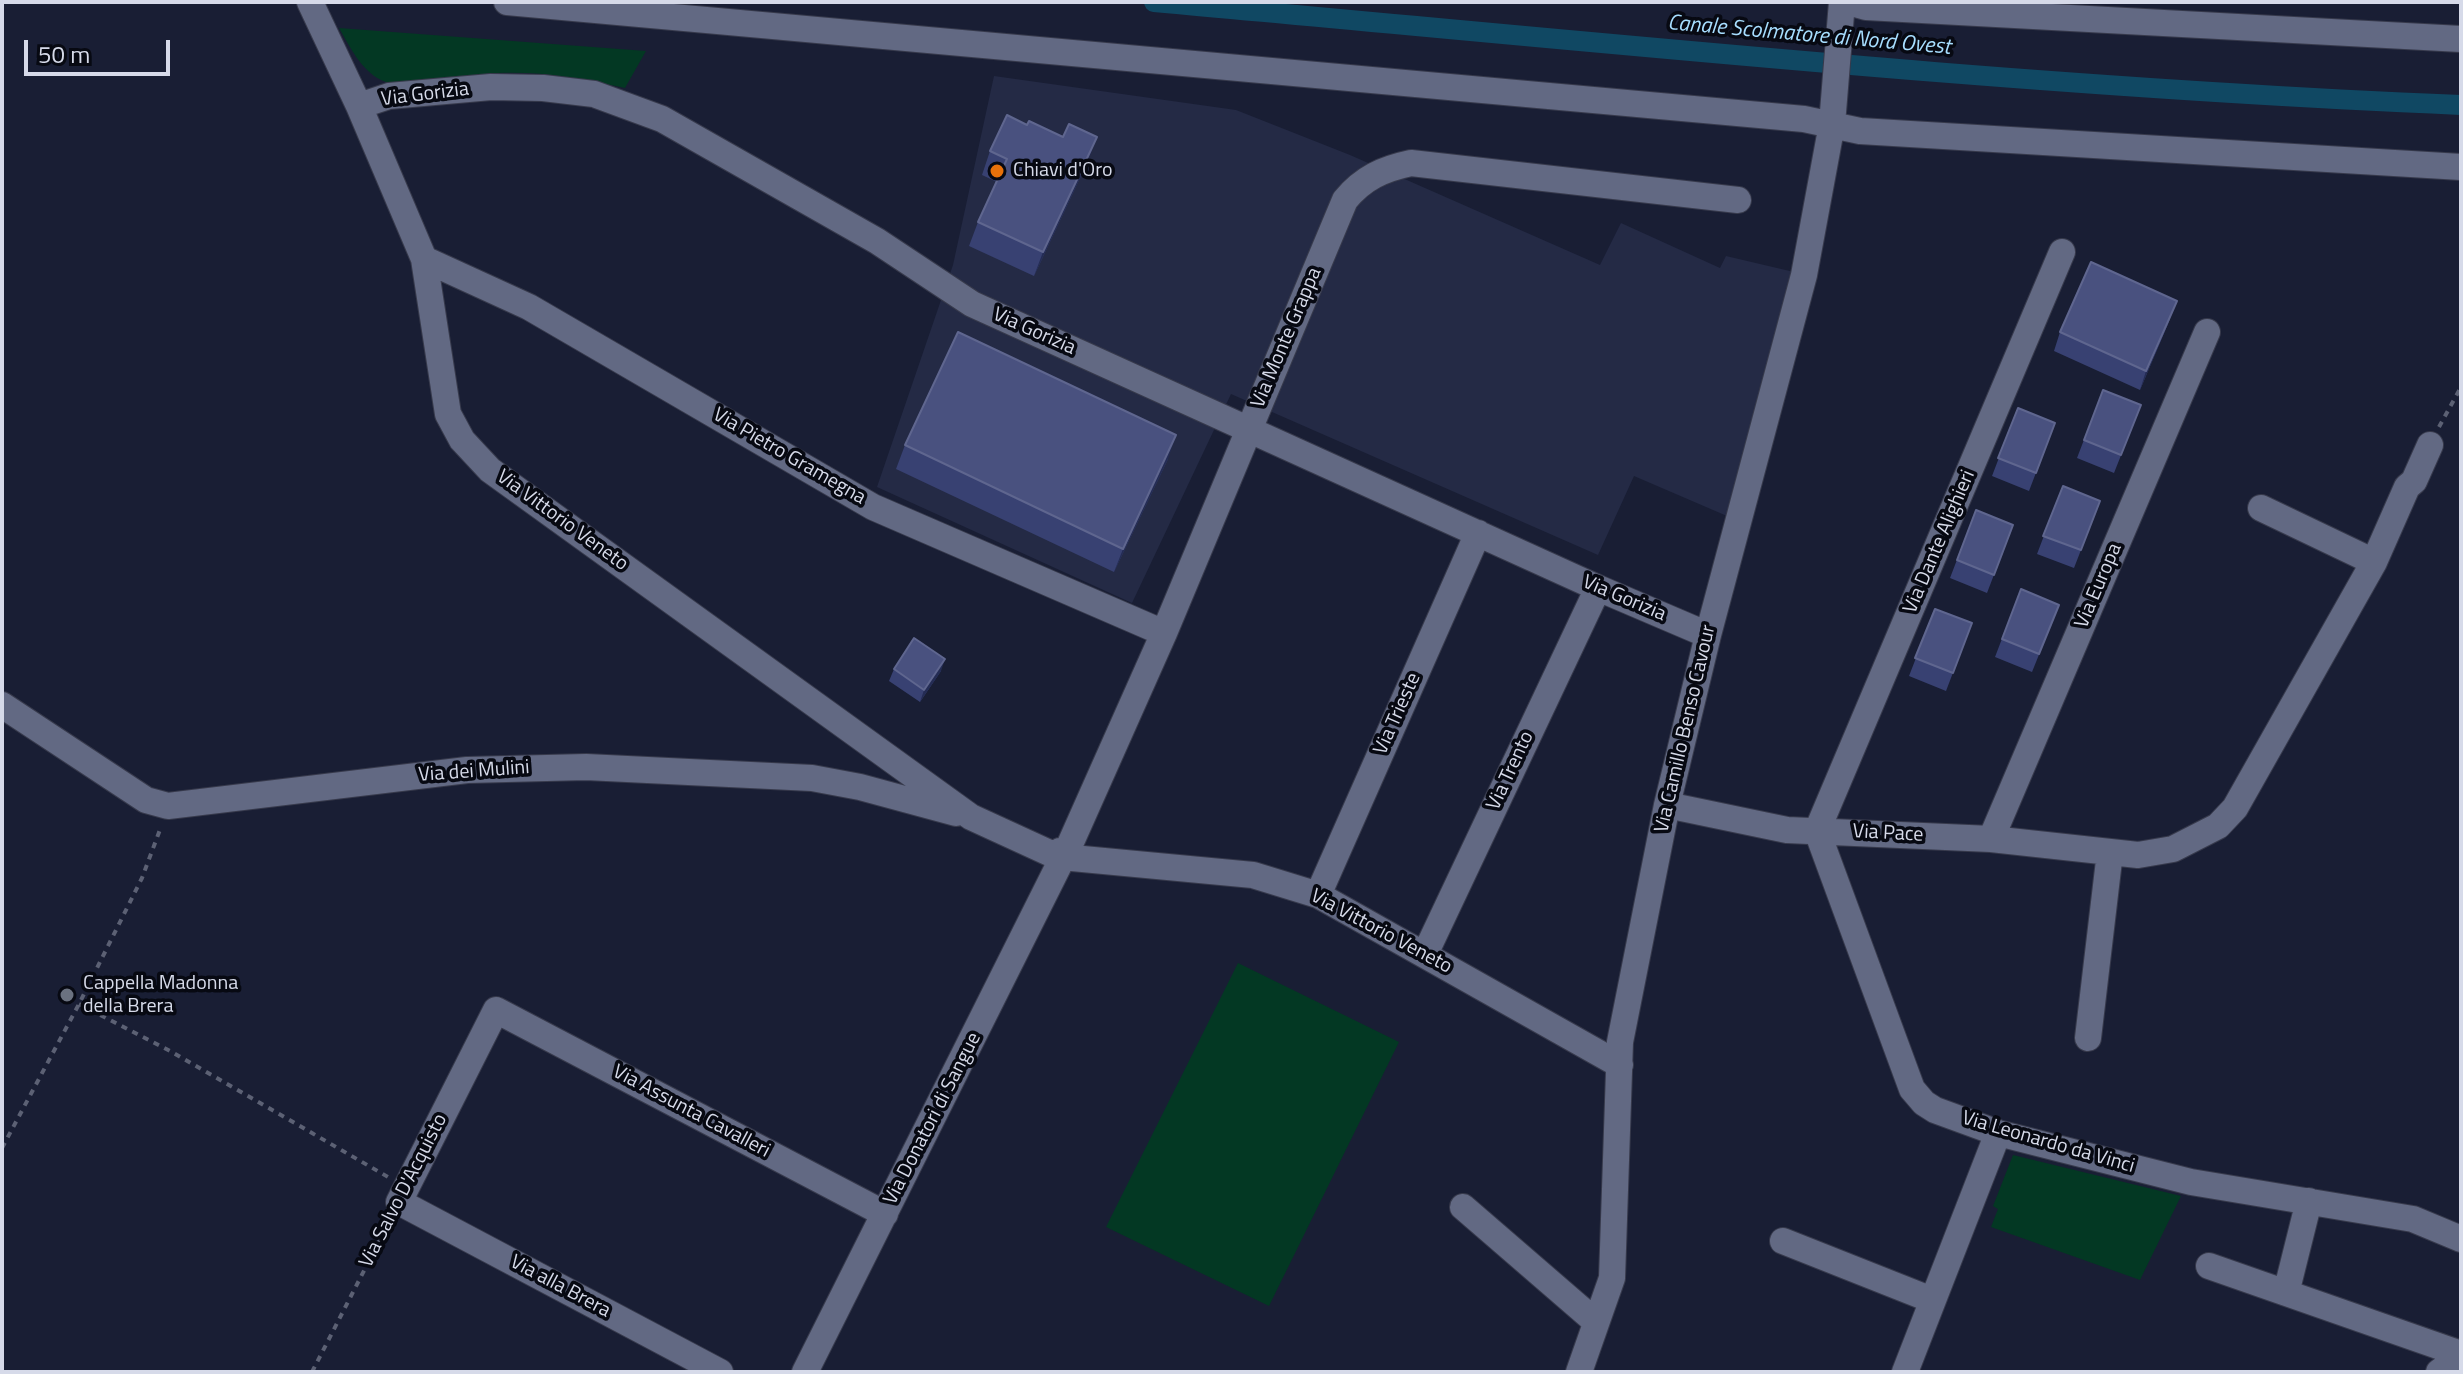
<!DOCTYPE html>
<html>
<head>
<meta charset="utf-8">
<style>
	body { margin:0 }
	#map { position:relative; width:2463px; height:1374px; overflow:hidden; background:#191e34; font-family:"Titillium Web",sans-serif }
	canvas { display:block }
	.frame { position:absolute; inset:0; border:4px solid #d6dae9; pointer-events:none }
	.scale { position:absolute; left:24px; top:40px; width:146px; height:36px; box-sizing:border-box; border:4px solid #d6dae9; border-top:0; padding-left:10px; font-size:24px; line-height:28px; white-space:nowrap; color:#d6dae9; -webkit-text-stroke:6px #070912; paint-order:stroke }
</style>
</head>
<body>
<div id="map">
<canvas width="2463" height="1374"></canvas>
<div class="frame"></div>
<div class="scale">50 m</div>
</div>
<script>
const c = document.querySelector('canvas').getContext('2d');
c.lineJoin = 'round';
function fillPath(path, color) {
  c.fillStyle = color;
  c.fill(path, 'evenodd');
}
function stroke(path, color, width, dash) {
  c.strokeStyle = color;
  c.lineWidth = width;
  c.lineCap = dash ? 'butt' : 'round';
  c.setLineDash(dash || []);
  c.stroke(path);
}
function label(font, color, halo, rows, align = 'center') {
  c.font = font + ' "Titillium Web",sans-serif';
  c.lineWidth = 7;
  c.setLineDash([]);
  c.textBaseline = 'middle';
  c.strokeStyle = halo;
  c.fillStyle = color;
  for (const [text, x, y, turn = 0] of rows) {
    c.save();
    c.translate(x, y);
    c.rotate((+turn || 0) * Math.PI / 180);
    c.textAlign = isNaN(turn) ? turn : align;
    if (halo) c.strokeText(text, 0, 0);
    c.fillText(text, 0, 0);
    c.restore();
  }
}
fillPath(new Path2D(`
	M994 76 1236 110 1350 155 1600 265 1621 223 1720 268 1726 256 1794 272 1727 516 1634 476 1598 555 1231 394 1132 603 877 487 953 265Z`), '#242a45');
fillPath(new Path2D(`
	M339 28 646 51 625 88C559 74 515 67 448 79 427 82 401 90 381 80 361 70 350 47 339 28Z
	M1238 963 1399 1042 1269 1306 1106 1227Z
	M2013 1155 2181 1196 2140 1280 1991 1227 1998 1209 1993 1206Z`), '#033823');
stroke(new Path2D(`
	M1154 2C1589 41 2024 87 2461 105`), '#104863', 20);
const minor = new Path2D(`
	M310 2 359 106 424 259 448 414 462 440 490 470 971 817 1056 856
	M507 2 1804 119 1860 131 2461 167
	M1848 2 1866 7 2461 39
	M359 106 389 96 491 87 543 88 594 94 662 119 877 241 972 304 1598 588 1708 635
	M2062 252 1817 831 1912 1089 1924 1103 1935 1110 1998 1133 2191 1182 2413 1219 2461 1239
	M424 259 529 307 873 507 1164 633
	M2261 508 2374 562
	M2 705 146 800 168 806 467 770 586 767 812 778 860 787 956 813
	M1667 805 1787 830 1991 839 2138 855 2173 849 2218 826 2235 808 2374 562 2407 487 2414 481 2430 445
	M1991 839 2207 332
	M1067 851 1164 633 1345 200C1363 178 1383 169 1411 163L1738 200
	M1072 858 1253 875 1318 895 1620 1065
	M1318 895 1478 533
	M1425 954 1598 588
	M2088 1038 2110 852
	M1463 1207 1596 1322
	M1783 1241 1932 1300
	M2209 1266 2461 1354
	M2286 1293 2309 1201
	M720 1372 399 1202 496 1010 885 1214
	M805 1372 1059 865 1056 856 1060 851 1069 852
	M1579 1372 1612 1278 1620 1042 1667 805 1708 635 1804 275 1832 124 1842 2
	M1905 1372 1998 1133
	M2439 1372 2461 1356`);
stroke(minor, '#373a4c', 28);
stroke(new Path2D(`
	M2439 427 2461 387
	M79 1004 170 1051 388 1177
	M2 1148 79 1004 142 878 161 827
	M312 1372 389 1222`), '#5c6174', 4, [6, 6]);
stroke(minor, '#626983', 26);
fillPath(new Path2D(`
	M990 151 1088 161 1034 276 969 246 978 222 997 182 982 175Z
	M2170 319 2140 390 2054 351 2060 332Z
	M2103 390 2141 405 2114 473 2077 458Z
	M2018 408 2055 423 2029 491 1992 476Z
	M905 445 1168 459 1114 572 896 469Z
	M2063 486 2100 501 2074 568 2037 554Z
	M1976 510 2013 525 1987 593 1950 578Z
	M2021 589 2059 605 2032 672 1995 657Z
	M1935 609 1972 623 1946 691 1909 676Z
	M894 669 941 671 920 702 889 681Z`), '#384172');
fillPath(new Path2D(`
	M1097 137 1088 161 1034 276 1043 252Z
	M2177 301 2170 319 2140 390 2146 371Z
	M1176 435 1168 459 1114 572 1123 549Z
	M945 659 941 671 920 702 924 690Z`), '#242c54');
const building = new Path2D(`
	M1007 115 1027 125 1029 121 1063 137 1069 124 1097 137 1043 252 978 222 1007 159 990 151Z
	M2091 262 2177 301 2146 371 2060 332Z
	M958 332 1176 435 1123 549 905 445Z
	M2103 390 2141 405 2121 455 2084 440Z
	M2018 408 2055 423 2036 473 1998 458Z
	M2063 486 2100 501 2081 550 2043 536Z
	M1976 510 2013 525 1994 575 1957 560Z
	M2021 589 2059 605 2039 654 2002 639Z
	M1935 609 1972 623 1953 673 1915 658Z
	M914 638 945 659 924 690 894 669Z`);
fillPath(building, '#49517f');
stroke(building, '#5f668f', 2);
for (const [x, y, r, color] of [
	[997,171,8,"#e8710a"],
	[67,995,8,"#6b7280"]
]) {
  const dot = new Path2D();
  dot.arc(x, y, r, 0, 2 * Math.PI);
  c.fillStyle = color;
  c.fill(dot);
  stroke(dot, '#070912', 3);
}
label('20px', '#d6dae9', '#070912', [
	["Via Gorizia",425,95,-7],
	["Via Gorizia",1034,332,24],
	["Via Monte Grappa",1287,338,-67],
	["Via Pietro Gramegna",789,457,30],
	["Via Vittorio Veneto",562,521,36],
	["Via Dante Alighieri",1940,542,-67],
	["Via Europa",2099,586,-67],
	["Via Gorizia",1624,599,23],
	["Via Trieste",1398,714,-66],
	["Via Camillo Benso Cavour",1686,729,-77],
	["Via Trento",1511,771,-65],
	["Via dei Mulini",474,772,-4],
	["Via Pace",1888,834,3],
	["Via Vittorio Veneto",1381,932,28],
	["Via Assunta Cavalleri",691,1112,28],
	["Via Donatori di Sangue",933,1119,-63],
	["Via Leonardo da Vinci",2048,1143,16],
	["Via Salvo D'Acquisto",404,1191,-63],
	["Via alla Brera",560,1287,28]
]);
label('20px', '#d6dae9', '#070912', [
	["Chiavi d'Oro",1013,171],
	["Cappella Madonna",83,984],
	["della Brera",83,1007]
], 'left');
label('italic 22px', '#a7deff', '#070912', [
	["Canale Scolmatore di Nord Ovest",1809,36,5]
]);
</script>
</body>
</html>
